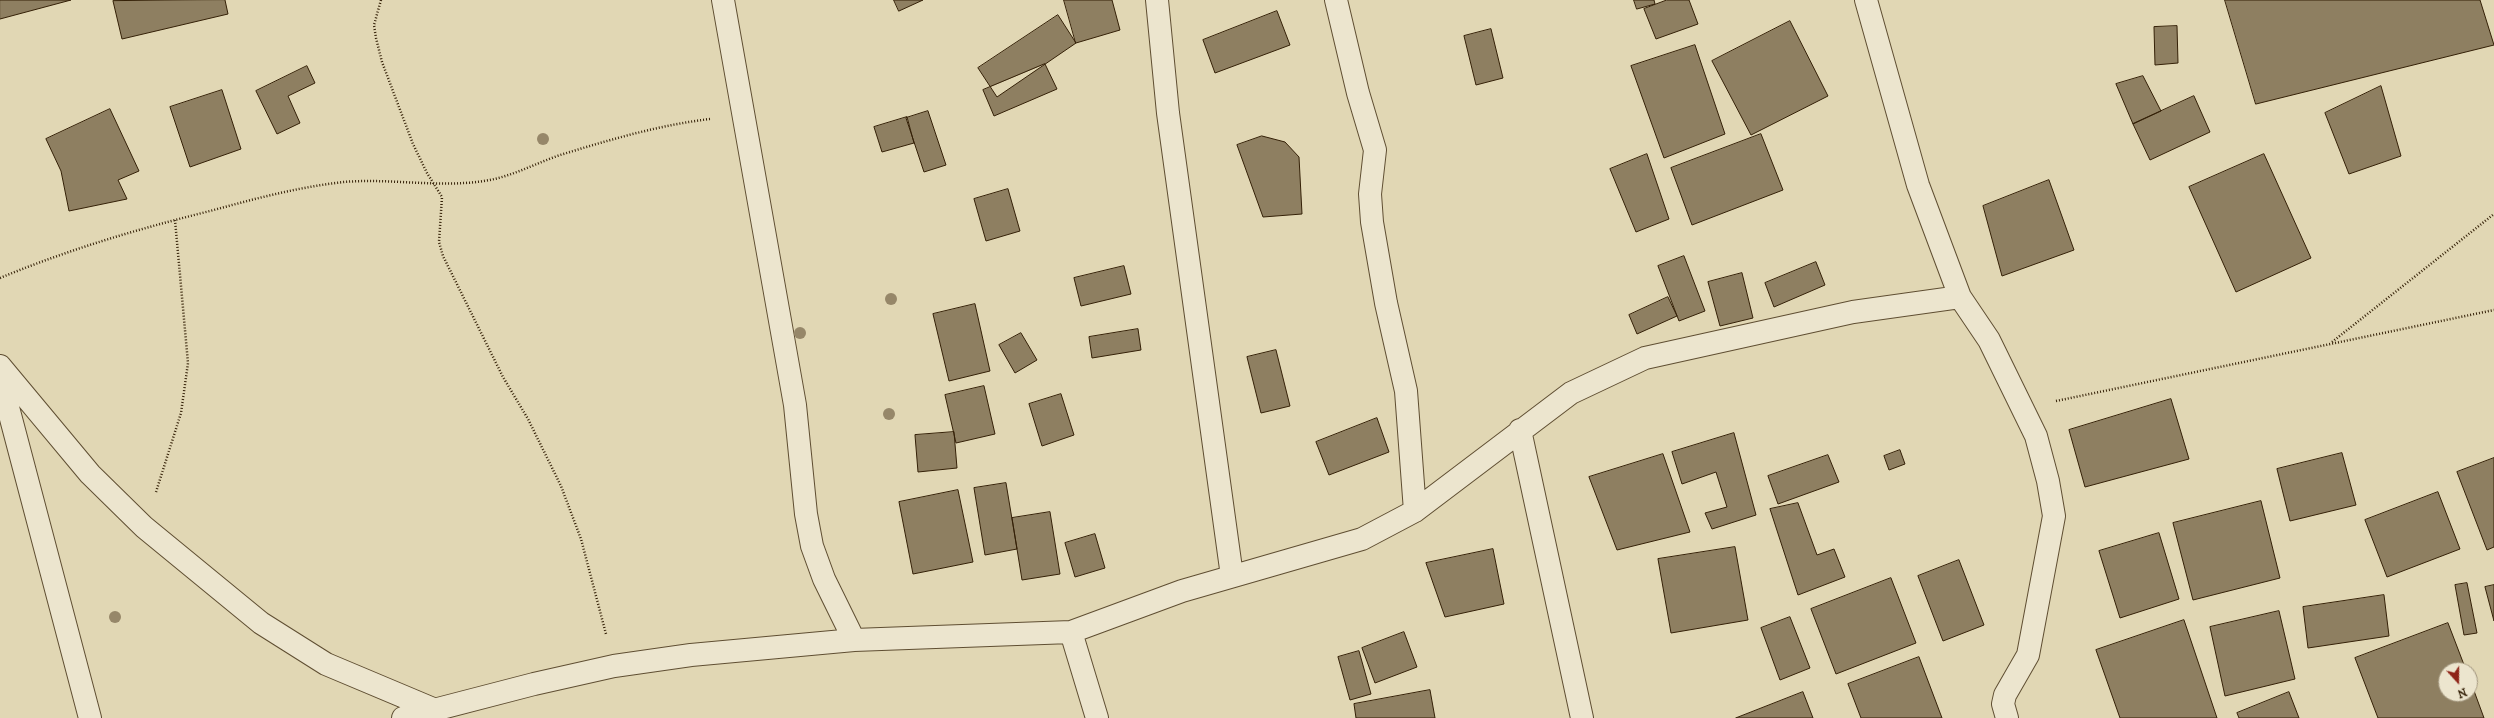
<!DOCTYPE html>
<html>
<head>
<meta charset="utf-8">
<style>
	body { margin:0 }
	#map { position:relative; width:2494px; height:718px; overflow:hidden; background:#e1d7b4; font-family:"IM FELL DW Pica",serif }
	canvas { display:block }
	.north { position:absolute; left:2438px; top:662px; width:40px; height:40px; box-sizing:border-box; background:#ece5ce; border:1px solid #a2967e; border-radius:50%; rotate:159deg; font-size:11px; font-weight:700; line-height:16px; text-align:center; color:#342007 }
	.north::after { content:''; display:block; margin:auto; width:14px; height:18px; background:#8f2418; clip-path:polygon(50% 0,100% 100%,50% 72%,0 100%) }
</style>
</head>
<body>
<div id="map">
<canvas width="2494" height="718"></canvas>
<div class="north">N</div>
</div>
<script>
const c = document.querySelector('canvas').getContext('2d');
c.lineJoin = 'round';
function fillPath(path, color) {
  c.fillStyle = color;
  c.fill(path, 'evenodd');
}
function stroke(path, color, width, dash) {
  c.strokeStyle = color;
  c.lineWidth = width;
  c.lineCap = dash ? 'butt' : 'round';
  c.setLineDash(dash || []);
  c.stroke(path);
}
const building = new Path2D(`
	M0 0H71L0 19Z
	M225 0 228 14 122 39 113 1Z
	M894 0H923L899 11Z
	M1064 0H1112L1120 30 1076 43Z
	M1634 0H1654L1655 4 1637 9Z
	M1667 0H1689L1698 24 1656 39 1644 9Z
	M2225 0H2480L2494 45 2256 104Z
	M1277 11 1290 45 1215 73 1203 40Z
	M1058 15 1076 43 997 97 978 68Z
	M1790 21 1828 96 1751 135 1712 61Z
	M2177 26 2178 63 2155 65 2154 27Z
	M1491 29 1503 78 1476 85 1464 36Z
	M1695 45 1725 134 1664 158 1631 66Z
	M1045 64 1057 89 994 116 983 90Z
	M307 66 315 83 288 96 300 123 277 134 256 91Z
	M2143 76 2161 111 2133 124 2116 84Z
	M2381 86 2401 156 2349 174 2325 113Z
	M222 90 241 149 190 167 170 107Z
	M2194 96 2210 132 2150 160 2133 124Z
	M110 109 139 171 118 180 127 199 69 211 61 171 46 139Z
	M928 111 946 165 924 172 906 118Z
	M907 117 914 143 882 152 874 127Z
	M1761 134 1783 190 1692 225 1671 168Z
	M1262 136 1285 142 1299 157 1302 214 1263 217 1237 145Z
	M1647 154 1669 219 1636 232 1610 169Z
	M2264 154 2311 258 2236 292 2189 187Z
	M2049 180 2074 250 2002 276 1983 206Z
	M1008 189 1020 231 986 241 974 199Z
	M1684 256 1705 311 1679 321 1658 266Z
	M1816 262 1825 285 1774 307 1765 283Z
	M1124 266 1131 294 1081 306 1074 278Z
	M1742 273 1753 318 1720 326 1708 282Z
	M1668 297 1677 316 1637 334 1629 315Z
	M975 304 990 371 949 381 933 314Z
	M1138 329 1141 350 1092 358 1089 337Z
	M1021 333 1037 360 1015 373 999 345Z
	M1276 350 1290 406 1261 413 1247 357Z
	M984 386 995 434 956 443 945 395Z
	M1061 394 1074 435 1042 446 1029 404Z
	M2171 399 2189 459 2085 487 2069 430Z
	M1377 418 1389 452 1329 475 1316 442Z
	M954 432 957 468 918 472 915 435Z
	M1734 433 1756 515 1712 529 1705 513 1727 507 1716 472 1682 484 1672 452Z
	M1900 450 1905 464 1889 470 1884 456Z
	M2342 453 2356 505 2290 521 2277 469Z
	M1663 454 1690 532 1617 550 1589 477Z
	M1828 455 1839 482 1778 504 1768 476Z
	M2494 458V547L2487 550 2457 472Z
	M1006 483 1017 549 985 555 974 488Z
	M958 490 973 562 913 574 899 502Z
	M2438 492 2460 549 2387 577 2365 520Z
	M2261 501 2280 578 2193 600 2173 523Z
	M1798 503 1817 555 1834 549 1845 577 1798 595 1770 509Z
	M1050 512 1060 574 1022 580 1012 518Z
	M2159 533 2179 599 2120 618 2099 551Z
	M1095 534 1105 568 1075 577 1065 543Z
	M1735 547 1748 620 1671 633 1658 559Z
	M1493 549 1504 604 1445 617 1426 563Z
	M1959 560 1984 625 1943 641 1918 576Z
	M1891 578 1916 643 1836 674 1811 609Z
	M2467 583 2477 633 2464 635 2455 585Z
	M2494 585V621L2485 587Z
	M2384 595 2389 636 2308 648 2303 607Z
	M2279 611 2295 679 2225 696 2210 627Z
	M1790 617 1810 668 1780 680 1761 628Z
	M2184 620 2217 718H2120L2096 650Z
	M2448 623 2466 670H2446V694H2470V680L2484 718H2378L2355 658Z
	M1404 632 1417 667 1375 683 1362 648Z
	M1359 651 1371 694 1350 700 1338 657Z
	M1919 657 1942 718H1861L1848 684Z
	M1430 690 1435 718H1356L1354 704Z
	M1803 692 1813 718H1736Z
	M2289 692 2299 718H2239L2237 713Z`);
fillPath(building, '#8e7f61');
stroke(building, '#342007', 1);
const minor = new Path2D(`
	M723 0 795 405 806 514 812 546 824 579 854 640
	M1157 0 1168 113 1232 576
	M1336 0 1358 93 1375 150 1370 194 1372 222 1386 303 1406 391 1415 511
	M1866 0 1918 185 1960 297 1989 340 2036 436 2048 481 2054 516 2028 655 2005 695 2003 704 2007 718
	M0 366 90 474 144 527 261 623 326 664 433 709
	M0 377 90 718
	M1520 430 1582 718
	M1071 632 1097 718
	M403 718 534 684 614 666 691 655 854 640 1071 632 1182 591 1362 539 1415 511 1571 393 1645 358 1853 312 1960 297`);
stroke(minor, '#5f4e32', 24);
stroke(new Path2D(`
	M381 0 374 25 376 38 382 62 413 144 427 173 442 197 439 242 443 256 503 377 528 419 561 486 581 539 606 634
	M0 278C70 249 138 229 210 211 254 199 298 187 344 182 390 178 438 188 484 181 511 177 534 164 560 155 609 140 659 125 710 119
	M2332 342 2494 214
	M2056 401 2494 310
	M156 492 181 413 188 363 175 220`), '#342007', 2.5, [1, 2]);
stroke(minor, '#ece5ce', 22);
c.fillStyle = '#968769';
for (const [x, y] of [
	[543,139],
	[891,299],
	[800,333],
	[889,414],
	[115,617]
]) {
  c.beginPath();
  c.arc(x, y, 6, 0, 2 * Math.PI);
  c.fill();
}
</script>
</body>
</html>
